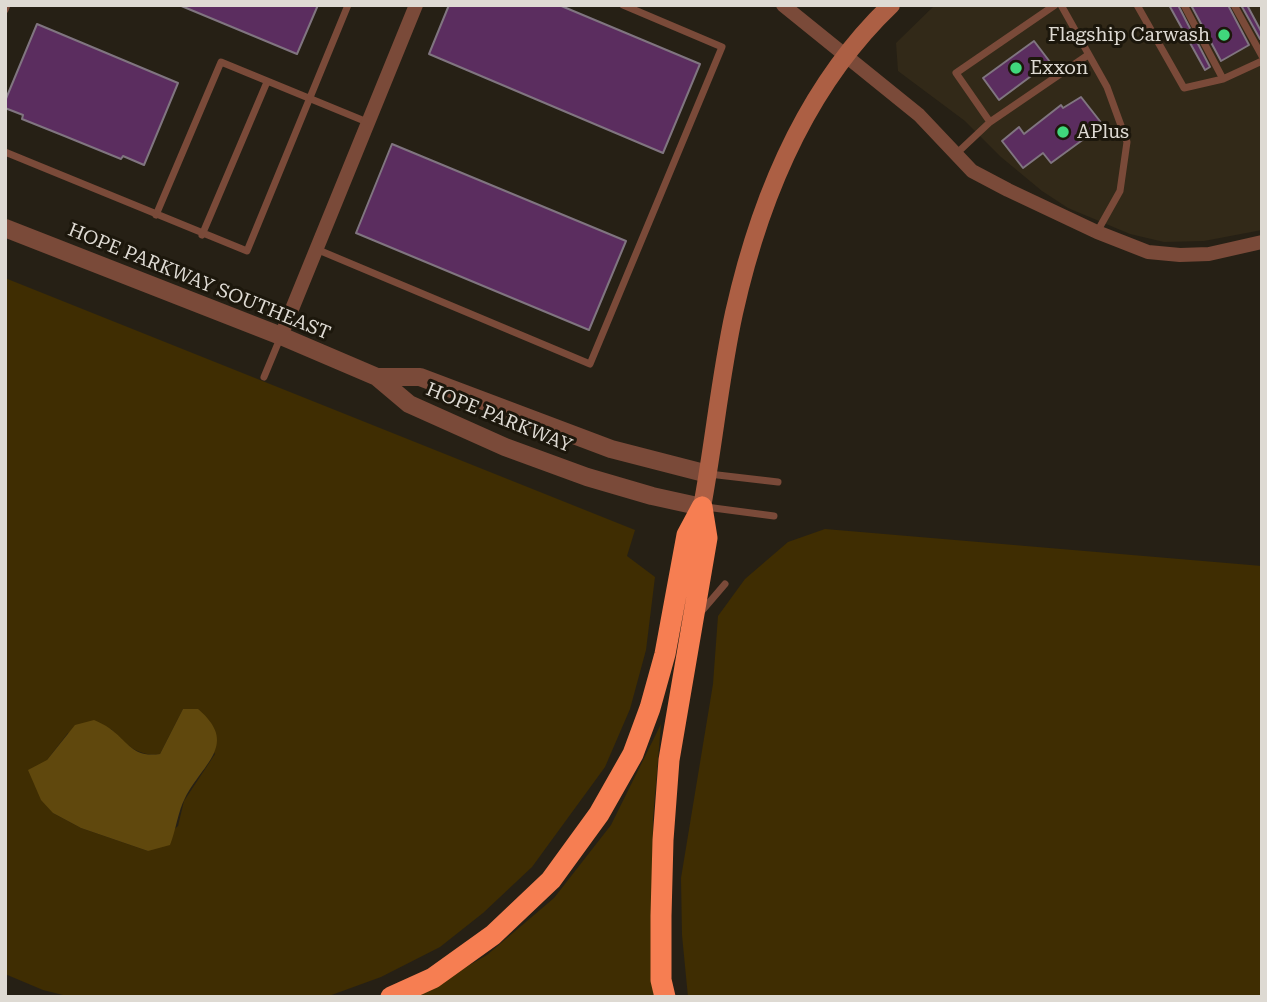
<!DOCTYPE html>
<html>
<head>
<meta charset="utf-8">
<style>
	body { margin:0 }
	#map { position:relative; width:1267px; height:1002px; overflow:hidden; background:#262015; font-family:"Roboto Serif",serif }
	canvas { display:block }
	.frame { position:absolute; inset:0; border:7px solid #dedad3; pointer-events:none }
</style>
</head>
<body>
<div id="map">
<canvas width="1267" height="1002"></canvas>
<div class="frame"></div>
</div>
<script>
const c = document.querySelector('canvas').getContext('2d');
c.lineJoin = 'round';
function fillPath(path, color) {
  c.fillStyle = color;
  c.fill(path, 'evenodd');
}
function stroke(path, color, width, dash) {
  c.strokeStyle = color;
  c.lineWidth = width;
  c.lineCap = dash ? 'butt' : 'round';
  c.setLineDash(dash || []);
  c.stroke(path);
}
function label(font, color, halo, rows, align = 'center') {
  c.font = font + ' "Roboto Serif",serif';
  c.lineWidth = 6;
  c.setLineDash([]);
  c.textBaseline = 'middle';
  c.strokeStyle = halo;
  c.fillStyle = color;
  for (const [text, x, y, turn = 0] of rows) {
    c.save();
    c.translate(x, y);
    c.rotate((+turn || 0) * Math.PI / 180);
    c.textAlign = isNaN(turn) ? turn : align;
    if (halo) c.strokeText(text, 0, 0);
    c.fillText(text, 0, 0);
    c.restore();
  }
}
fillPath(new Path2D(`
	M935 5H1262V230L1204 241 1164 242 1130 234 1068 208 1042 191 1001 157 965 121 898 71 896 43Z`), '#322918');
fillPath(new Path2D(`
	M5 278 635 530 627 556 655 577 646 650 630 709 605 767 532 867 483 913 440 947 381 977 326 997H71L43 990 5 974ZM183 709 215 754 184 801 178 826 148 851 81 828 53 813 47 760 68 733 111 729C126 744 137 757 160 754Z
	M825 529 1262 566V997H688L682 935 681 878 713 684 718 616 745 579 788 542Z
	M661 724 653 819 651 974 654 997H414L487 955 554 898 611 825Z`), '#3f2d02');
fillPath(new Path2D(`
	M183 709H198C239 744 204 762 185 798 178 811 176 830 170 845L148 851 81 828 53 813 41 800 28 770 47 760 75 725 94 720C99 722 105 725 109 728 129 742 132 758 160 754Z`), '#60480d');
const building = new Path2D(`
	M179 5H318L297 54Z
	M449 5H559L700 64 663 153 429 54Z
	M1169 5H1178L1210 67 1205 70Z
	M1191 5H1228L1249 45 1221 61Z
	M1241 5H1247L1262 33V38L1260 39Z
	M37 24 178 83 144 165 123 156 121 159 62 135 22 119 23 115 5 108V101Z
	M1034 41 1050 62 999 100 983 78Z
	M1081 97 1103 125 1051 163 1043 153 1023 168 1002 141 1019 127 1024 134 1061 105 1063 108Z
	M392 144 626 241 589 330 356 233Z`);
fillPath(building, '#5b2d5f');
stroke(building, '#807580', 2);
stroke(new Path2D(`
	M1061 5 1107 87 1127 142 1120 191 1097 232
	M1137 5 1184 88 1223 79 1262 61
	M1184 5 1223 79
	M1234 5 1262 56
	M5 10 7 5
	M990 122 1088 55
	M5 152 247 251 348 5
	M956 154 990 122 956 73 1055 5
	M156 215 221 62 367 122
	M202 235 267 82
	M316 249 590 364 722 47 623 5
	M264 377 281 336
	M709 474 778 482
	M706 507 774 516
	M701 612 725 584`), '#7a4a39', 7);
stroke(new Path2D(`
	M783 5 919 115 972 171 1008 190 1097 232 1148 252 1180 255 1209 254 1262 242
	M281 336 416 5`), '#7a4a39', 14);
stroke(new Path2D(`
	M5 228 281 336 377 377 409 404 505 447 587 477 652 496 702 507
	M377 377H420L611 449 708 474`), '#7a4a39', 18);
stroke(new Path2D(`
	M702 507C714 443 720 377 734 313 759 201 806 86 891 5`), '#ac5f44', 18);
stroke(new Path2D(`
	M391 997 433 978 493 935 551 880 599 814 633 754 650 708 665 654 687 535 702 507
	M665 997 661 980V916L663 840 669 760 707 538 702 507`), '#f67e52', 21);
for (const [x, y, r, color] of [
	[1224,35,7,"#40d77c"],
	[1016,68,7,"#40d77c"],
	[1063,132,7,"#40d77c"]
]) {
  const dot = new Path2D();
  dot.arc(x, y, r, 0, 2 * Math.PI);
  c.fillStyle = color;
  c.fill(dot);
  stroke(dot, '#1c170c', 2.5);
}
label('19px', '#dedad3', '#1c170c', [
	["Flagship Carwash",1210,35,"right"],
	["Exxon",1030,68],
	["APlus",1077,132]
], 'left');
label('19px', '#dedad3', '#1c170c', [
	["HOPE PARKWAY SOUTHEAST",199,282,22],
	["HOPE PARKWAY",499,418,22]
]);
</script>
</body>
</html>
